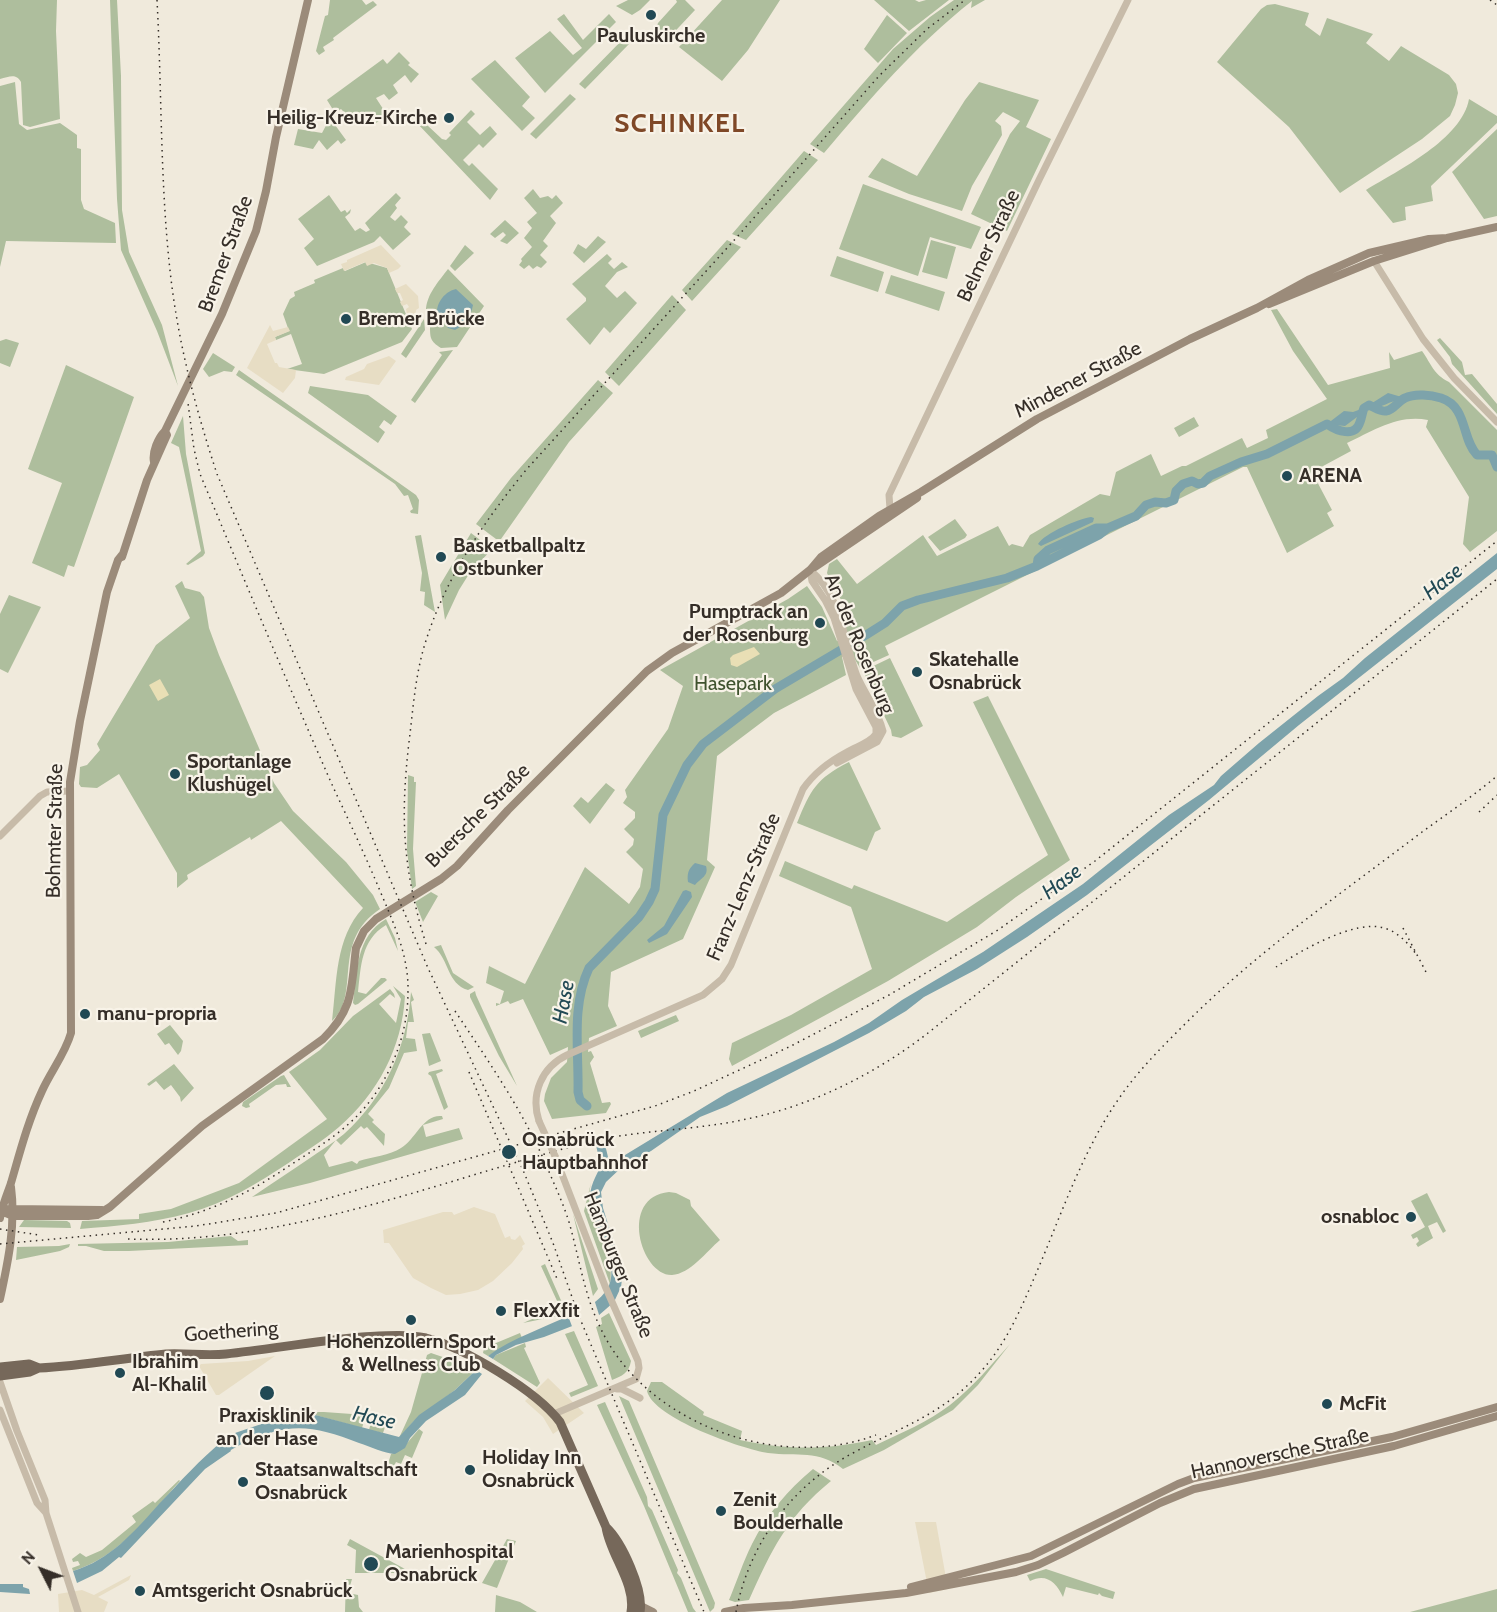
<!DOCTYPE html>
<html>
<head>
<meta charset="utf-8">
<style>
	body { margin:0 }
	#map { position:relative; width:1497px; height:1612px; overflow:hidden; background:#f0eadc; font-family:Cabin,sans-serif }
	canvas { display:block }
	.north { position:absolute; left:12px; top:1540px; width:60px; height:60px; -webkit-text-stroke:4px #f8f3e8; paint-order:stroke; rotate:312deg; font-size:16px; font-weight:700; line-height:24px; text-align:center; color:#352e28 }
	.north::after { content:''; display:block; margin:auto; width:21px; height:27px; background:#352e28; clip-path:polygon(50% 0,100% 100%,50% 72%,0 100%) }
</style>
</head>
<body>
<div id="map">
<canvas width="1497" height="1612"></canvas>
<div class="north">N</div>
</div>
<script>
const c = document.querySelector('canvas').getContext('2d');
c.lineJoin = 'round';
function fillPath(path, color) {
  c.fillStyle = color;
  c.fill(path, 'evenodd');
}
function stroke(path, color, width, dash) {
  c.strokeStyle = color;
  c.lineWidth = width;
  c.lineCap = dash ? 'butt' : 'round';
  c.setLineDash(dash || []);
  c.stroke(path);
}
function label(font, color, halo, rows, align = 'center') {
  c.font = font + ' Cabin,sans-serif';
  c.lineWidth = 4.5;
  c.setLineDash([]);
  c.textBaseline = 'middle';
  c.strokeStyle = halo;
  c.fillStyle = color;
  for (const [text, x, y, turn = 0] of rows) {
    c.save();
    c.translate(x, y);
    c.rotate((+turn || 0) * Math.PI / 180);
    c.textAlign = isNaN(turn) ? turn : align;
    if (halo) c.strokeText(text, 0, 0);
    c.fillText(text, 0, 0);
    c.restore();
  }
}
fillPath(new Path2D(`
	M0 0H57L56 31 60 119 30 127 23 125 21 82C16 73 9 77 0 79Z
	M110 0H117L121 76 122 210 129 252 162 325 178 386 157 331 121 250 117 199Z
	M330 0H362L366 5 373 1 377 5 333 38 334 40 323 47 325 51 319 55 316 51 325 16 328 15Z
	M628 0H650L640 10 632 15 616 6Z
	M676 0H685L695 10 664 43 661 44 654 34 658 23 677 2Z
	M722 0H780L748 50 722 81 679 47Z
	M874 0H915L919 2 926 0H949L909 31Z
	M954 0H985L971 8 972 1C916 45 870 99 824 153L810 144 893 49 930 17Z
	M1275 4 1309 13 1305 25 1320 36 1327 18 1373 34 1366 43 1389 61 1401 46 1449 75 1456 84 1458 93 1455 105 1450 116 1422 139 1340 193 1289 127 1217 62 1261 9 1267 5Z
	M564 14 583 40 609 14 616 22 545 93 515 58 550 31 573 55 582 48 557 19Z
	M887 15 907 33 878 63 864 49Z
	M625 37 631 42 585 89 579 84Z
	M399 52 410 63 408 65 419 74 411 83 405 75 393 85 398 93 389 100 384 94 376 98 387 115 372 126 363 115 355 120 350 114 347 115 341 109 335 113 327 100 383 59 387 64Z
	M495 60 530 97 522 106 535 118 522 131 471 79Z
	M15 82 19 124 27 130 60 123 77 135V148L81 149V200L84 209 115 223 116 243 6 241 0 267V86Z
	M979 82 1039 100 1026 127 1051 139 1007 231 971 214 1010 134 1020 121 1003 112 995 121 1001 126 1002 135 972 186 962 211 909 194 868 177 882 158 917 176 965 100Z
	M570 94 576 99 536 139 530 134Z
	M1469 99 1497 116V123L1431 186 1433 201 1405 207 1406 220 1393 223 1366 190C1399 170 1462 139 1469 99Z
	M471 110 475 114 467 122 480 135 490 126 497 134 483 148 479 144 463 160 469 166 472 163 498 189 490 200 416 122 423 117 429 123 427 125 442 139 446 140 451 135 449 133Z
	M330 118 346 140 341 144 338 140 327 150 319 140 313 149 294 145 298 129 322 133Z
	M1497 129V216L1484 219 1452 172Z
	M804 151 818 160 746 240 732 234Z
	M863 184 981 227 971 249 930 237 918 276 839 249Z
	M533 189 540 198 548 196 552 199 556 195 563 203 550 216 556 223 543 241 548 246 540 255 547 262 541 268 537 266 533 269 529 265 524 269 519 265 522 261 521 259 532 247 524 238 532 228 527 222 537 213 524 198Z
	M396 193 401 198 395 205 397 208 390 217 395 221 401 215 408 222 404 227 411 234 393 250 380 236 374 242 317 266 304 248 314 239 298 219 329 195 341 212 345 210 347 213 351 209 350 213 345 217 355 231 360 228 366 232 370 230 365 223Z
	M505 220 519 233 507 244 500 241 506 235 503 232 495 238 490 234Z
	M598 236 606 242 584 263 573 253 578 244 586 249Z
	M727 240 741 247 692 301 682 290Z
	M931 240 956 247 947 279 922 272Z
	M465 245 474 253 455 271 450 266Z
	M607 254 612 259 608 263 614 269 622 262 628 267 617 272 605 286 617 298 625 291 637 303 610 333 604 327 590 345 566 319 586 301V298L572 284Z
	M837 256 884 272 878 292 830 276Z
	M366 262 387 268 412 329 402 342 324 374 287 369 302 364 291 334 276 340 275 337 289 331 283 314 290 299 295 296 294 292 315 283 314 280 343 268 345 271Z
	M448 269 484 306 457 347 441 348C430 341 430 338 430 325 430 320 427 316 426 311 426 295 439 281 448 269Z
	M891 275 945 292 939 311 885 293Z
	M672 295 686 310 619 386 605 372Z
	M1277 309 1328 385 1390 368 1389 352 1394 360 1422 351C1432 365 1433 374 1449 382L1497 430V531L1470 552 1463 544 1469 497 1426 427 1428 420C1398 414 1373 431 1347 443L1351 451 1312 472 1332 510 1327 513 1334 526 1287 553 1247 467H1243L885 646 889 655 860 668 854 658 846 655 842 657 846 675 774 713 717 756 707 860 715 867 683 939 611 972 608 1006 617 1026 589 1038 588 1052 591 1051 594 1057 590 1063 602 1103 610 1102 611 1104 606 1113 552 1119 544 1101 545 1094 551 1078 567 1062 568 1047 550 1055 523 999 510 1004 508 1001 496 1006V1003L500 1004 504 991 486 983 489 966 525 984 585 867 629 904 640 887 643 869 626 852 633 845 634 839 624 829 635 818V812L623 803 627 797 625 790 668 729 683 686 660 670 788 599 807 586 822 607 837 641 841 640 816 583 817 582 846 628C849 605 835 592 827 573L829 564 837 559 857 584 923 535 937 556 998 526 1009 546 1012 544 1023 547 1030 535 1100 494 1110 496 1116 472 1151 454 1161 476 1182 466H1186L1242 438 1247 448 1268 438 1266 430 1327 399 1293 351 1271 310Z
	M424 319 425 330 406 358 401 354Z
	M1440 338 1462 362 1465 375 1472 374 1497 404V414L1452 364 1450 357 1437 340Z
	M6 339 19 343 10 367 0 363V341Z
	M453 350 415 403 411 400 442 355 439 352Z
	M213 353 235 367 232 372 224 371 209 377 203 369Z
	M66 365 134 397 74 567 68 565 64 577 32 563 62 483 28 469Z
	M239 370 416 495 419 500 418 514 411 513 410 511 413 509 408 495 404 496 395 484 236 375Z
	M598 380 613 393 569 442 501 539H496L476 524 511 478Z
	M310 386 368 395 397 416 391 425 384 420 379 427 385 432 378 443 308 393Z
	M183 416 186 454 205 553 203 556 188 565 186 564 201 551 179 447 171 443Z
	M1194 417 1199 426 1179 437 1174 428Z
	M955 519 967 535 965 538 940 551 928 537Z
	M471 533 492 549 469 574 459 590 445 620 440 585Z
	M421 535 435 612 424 605 425 592 420 591 422 573 415 536Z
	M182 581 185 588 200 592 204 597 209 628 219 655 274 783 293 811 346 862 373 895 380 909C330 942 362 994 332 1021 337 981 335 938 363 908L281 821 251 840 250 837 187 875 188 879 177 888V873L119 774 97 788 81 787 79 784 80 767 87 765 100 750 97 744 156 645 190 618 175 586Z
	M9 595 41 607 8 673 0 669V614Z
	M890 658 923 726 901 738 892 736 891 730 863 671Z
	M988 696 1070 860 1016 897 977 927 888 981 732 1066 729 1059 732 1043 791 1015 872 969 851 907 779 876 785 861 852 889 854 885 947 922 1048 855 973 702Z
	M849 762 881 829 875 832 867 851 797 823C811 789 816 779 849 762Z
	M408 775 414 777V782H416L413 849 416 886 412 889 407 851Z
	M606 783 615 790 590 824 573 806 581 797 588 803Z
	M431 892 438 896 423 922 415 902Z
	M386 919 395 938 398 951 386 925C361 940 361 966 358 992L366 994 381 978H385L387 980 358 1004 355 1005 353 1003C357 972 356 936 386 919Z
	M441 945 453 973 474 987 468 990C447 984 449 959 434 947Z
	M393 986 405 996C402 1048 378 1093 339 1127 324 1140 306 1151 290 1162 258 1183 226 1203 189 1213 153 1223 116 1226 80 1229L82 1221 139 1219V1214L171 1209 239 1183 327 1119 289 1072 320 1050 353 1016 390 989 394 994 395 998 390 994 379 1004 396 1023 401 999Z
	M475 991 476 995 517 1086 499 1056 470 997V994Z
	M411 992 414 1000 411 1002 414 1022H408L406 1038 415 1039 417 1051 404 1053 389 1088 368 1114 374 1120 372 1122 385 1134 384 1146 367 1127 364 1129 361 1126 341 1145 336 1140 324 1155 329 1167 352 1161 357 1164 359 1161C372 1157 390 1155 401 1148 416 1139 423 1114 442 1116L443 1119 423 1125 426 1137 459 1128 463 1139 310 1183 252 1197C271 1184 291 1171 310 1158 321 1150 333 1143 344 1134 385 1097 407 1047 411 992Z
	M676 1015 679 1021 641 1038 638 1031Z
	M170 1025 183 1041 181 1051 178 1055 169 1043 165 1045 157 1034Z
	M430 1033 441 1061 429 1066 422 1034Z
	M174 1064 194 1088 181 1102 180 1097 171 1085 164 1090 156 1081 149 1086 147 1084Z
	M442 1069 443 1071 436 1074 448 1107 444 1110 431 1076 428 1074 429 1072Z
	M284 1075 291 1087H287L286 1084 276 1085 249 1104 250 1107 246 1108 242 1106 243 1102 281 1076Z
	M591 1183C590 1188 589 1193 589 1198 590 1226 616 1256 610 1284L584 1211Z
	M669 1192 676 1193 690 1200 691 1206 720 1240C707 1251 690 1274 672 1275 641 1276 618 1197 669 1192Z
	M1427 1193 1446 1231 1443 1233 1437 1222 1428 1226 1433 1238 1418 1247 1416 1244 1419 1241 1417 1237 1413 1239 1411 1235 1425 1227 1411 1201Z
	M573 1214 598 1289 593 1296Z
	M24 1220 67 1221 70 1223 71 1228 19 1227Z
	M231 1236 238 1241 248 1240V1245L129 1251H104L86 1246H78V1244L168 1242Z
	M70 1244 69 1247 60 1251 16 1260 17 1247 59 1246Z
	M545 1264 567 1314 523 1323 546 1313 554 1316 559 1312 558 1303 541 1266Z
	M609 1313 631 1361C629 1373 622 1376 612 1380L596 1327 602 1324 601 1318Z
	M574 1331 598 1386 571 1397 569 1393 588 1385 565 1334Z
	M520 1333 522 1338 488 1356 483 1353 484 1348Z
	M525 1343 526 1347 524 1348 540 1383 537 1387 493 1359 496 1355Z
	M1010 1344 978 1385 953 1410 884 1450 843 1469C818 1449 798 1457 768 1453 742 1449 653 1418 647 1391L651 1382H662L704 1412 703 1415 742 1431 740 1440C787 1450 825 1450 872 1440L876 1445C901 1433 928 1422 950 1405 973 1387 991 1365 1010 1344Z
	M431 1353 466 1365 476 1370 455 1390 413 1422 399 1438 411 1412 427 1355Z
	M619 1396 629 1401 715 1603 714 1608 710 1612Z
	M605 1402 647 1497 648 1506 652 1510 678 1570 677 1573 681 1578 693 1608 696 1612H688L644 1506 597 1405Z
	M304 1412H324L366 1415 362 1428Z
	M373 1415 386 1416V1424L383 1433 369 1430Z
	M419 1429 423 1432 412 1458 405 1455 401 1464 396 1462 394 1466 388 1464 391 1454 402 1449Z
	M813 1469 831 1481C787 1517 772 1549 749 1600L735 1602 729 1600C737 1581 743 1562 752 1544 767 1514 788 1490 813 1469Z
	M179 1480 180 1481C149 1516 119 1557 73 1571L72 1568 80 1565 78 1561 73 1562 72 1559 80 1553 86 1557 102 1550 136 1522 132 1516 153 1501 155 1503Z
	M350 1539 405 1569 403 1573H355L356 1550 347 1545Z
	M507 1539 516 1541 497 1588 482 1583Z
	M1046 1569 1115 1592 1113 1599 1102 1596 1099 1593 1098 1595 1066 1587 1063 1597C1056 1582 1046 1573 1030 1581L1027 1575Z
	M346 1579H352L348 1593 358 1595 359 1607 363 1612H345Z
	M1497 1589V1612H1410Z
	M496 1595 520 1602 537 1612H495Z`), '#aebe9d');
fillPath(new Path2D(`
	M754 647 760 654 737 667 731 665 730 658 733 655Z
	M160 679 169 695 158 701 149 685Z`), '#e9dfb5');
fillPath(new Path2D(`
	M381 245 401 266 398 269 389 273 387 268 374 263 367 266 365 262 344 271 341 264 347 262V260Z
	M406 284 418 296 419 308 416 310 415 319 413 317 408 319 406 309 409 307 407 304 402 306 400 302 403 300 400 293H397L395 289Z
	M270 325 273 331 288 327 290 331 275 337 276 340 267 344 275 363H277L279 367 296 370 295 378 283 393 247 368Z
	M389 356 396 361 379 385 345 380 346 377 364 369 367 364Z
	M474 1207 495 1214 505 1238 510 1236 511 1239 515 1240 520 1235 525 1244 522 1246 523 1249 512 1263 493 1281 478 1290 460 1294 446 1295 431 1288 413 1278 389 1243H384L383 1230 443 1212H452L454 1215Z
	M275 1356 219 1395H216L199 1366 201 1364 248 1361Z
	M548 1378 584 1413 553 1434 543 1417 525 1401Z
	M915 1522H936L948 1589 929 1593Z
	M131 1575 129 1580 98 1597 108 1602 104 1612H59L58 1594 82 1590 94 1595Z`), '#e7ddc4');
fillPath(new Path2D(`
	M456 289 473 305C471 316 465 325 455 330L448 328 444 322 438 318C434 306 443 292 456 289Z
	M1388 393 1405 398C1397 405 1405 400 1395 401 1385 403 1381 410 1369 405Z
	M1364 408 1361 414 1345 426 1335 425 1331 427 1327 424 1344 411 1353 412Z
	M1091 517 1094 518 1093 522 1041 546 1038 544C1045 533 1078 519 1091 517Z
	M1497 553V569L1299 725 1209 800 1087 895 1027 937 977 969 924 997 906 1011 869 1033 727 1106 700 1117 651 1151 622 1167 606 1182 601 1192 603 1208 618 1256 622 1279 621 1287 614 1302 598 1316 544 1337 516 1345 496 1355 493 1359 488 1356C512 1338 544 1328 570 1315 579 1311 588 1308 595 1302 635 1273 590 1234 590 1197 590 1182 600 1171 604 1158L611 1162 625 1155 727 1093 834 1042 869 1023 902 1000 983 952 1083 884 1169 815 1214 785 1221 776 1259 743 1318 696 1343 678 1365 658Z
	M695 863 706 866C709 876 701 878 695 885L688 882C687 874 688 869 695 863Z
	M686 890 691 892 692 897 667 934 649 943 647 940 664 926 683 891Z
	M476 1370 482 1374 465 1395 426 1421 410 1438 405 1448 395 1454C384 1453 371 1447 359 1443 313 1425 287 1421 242 1445L235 1433 276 1419 304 1412 399 1437 419 1415 455 1390Z
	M224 1440 231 1451 205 1469 121 1558 119 1557 102 1571 77 1583 73 1571C110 1560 134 1532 159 1504 180 1482 200 1459 224 1440Z
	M0 1584H23V1587L29 1589 30 1594 0 1592Z`), '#7da3ab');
fillPath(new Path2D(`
	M594 1299 600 1318 573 1329 567 1313Z`), '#f0eadc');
stroke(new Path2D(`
	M1037 566 1099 535 1108 528
	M587 1106 580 1100 578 1092C579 1051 571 1006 589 968L639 917 649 902 655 889 663 815 687 765 703 744 775 689 866 635 885 623 902 606 918 600 1007 578 1037 566 1038 559 1048 550 1096 528H1108L1136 516 1146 505 1155 502 1166 503 1174 500 1176 491 1183 484 1192 481 1198 484 1203 483 1210 476 1241 462 1267 454 1327 424C1337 431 1355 438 1360 422 1362 417 1362 413 1364 408L1369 405C1374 407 1381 412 1386 411 1394 410 1398 401 1405 398 1415 393 1431 395 1441 398 1468 407 1461 438 1477 455H1492L1497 467
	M601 1147 606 1168
	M218 1452 250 1434`), '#7da3ab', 9);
stroke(new Path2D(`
	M1374 261 1423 339 1454 378 1497 422
	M893 513 890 509 889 495 1039 180 1128 0
	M810 570C842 596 843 640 857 676 865 694 878 711 883 731L877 742 837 763
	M0 836 40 796 47 792 69 791
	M539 1121C530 1094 542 1067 567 1055L703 995 722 979 731 965 803 789C814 773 830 761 847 752 857 746 870 743 876 734V727L856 689 834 618 825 600 812 581 810 570
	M0 1382 17 1431 45 1500 46 1513 78 1612
	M617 1389H622L640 1398
	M0 1410 37 1503 46 1513
	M554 1414 636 1379 639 1368 638 1361 605 1286 555 1156`), '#c7bba9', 7);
stroke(new Path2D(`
	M1269 304 1374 261 1447 238 1497 227
	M154 462C152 452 158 438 165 431L222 314 256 231 266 191 276 137 308 0
	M122 557 147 480 167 435 165 431
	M815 567 917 498
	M9 1209 102 1210
	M1 1211 13 1216H88L97 1215 110 1207 202 1126 323 1039C354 1009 351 988 356 948L364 931 376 919 441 879 457 866 508 810 647 671 672 653 781 593 810 570 821 557 879 516 921 492 1037 419 1190 339 1257 308 1308 280 1369 253 1429 239 1447 238
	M0 1218C2 1206 7 1195 11 1183 20 1152 28 1121 42 1091 51 1071 65 1054 71 1033L70 782 80 721 107 592 118 560 122 555
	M0 1299C8 1262 16 1225 11 1187
	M911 1587 1031 1556 1178 1484 1194 1478 1392 1437 1497 1407
	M635 1603 653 1612
	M725 1612 744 1608 792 1605 906 1593 1016 1572 1038 1565 1063 1553 1160 1503 1194 1489 1394 1446 1497 1416`), '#9b8b7a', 8);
stroke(new Path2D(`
	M0 1367 29 1364 39 1368
	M0 1376 30 1372 39 1368C82 1366 124 1358 166 1354 186 1353 206 1356 226 1354 271 1349 316 1341 362 1337 383 1336 405 1334 426 1338 463 1347 537 1391 560 1422L606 1527C610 1555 636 1583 631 1612
	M606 1527C622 1542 644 1590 640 1612`), '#76685a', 9);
stroke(new Path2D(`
	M157 0C162 93 160 187 171 279 179 346 196 410 217 474L428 968 523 1170 553 1243 578 1314 704 1612
	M1490 0 1497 5
	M1479 812 1497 795
	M1403 928 1426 972
	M426 944C403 869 400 820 409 742 413 710 415 678 424 647 444 580 482 524 526 470L737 237 879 76 927 29 965 0
	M1276 967C1300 951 1355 919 1384 928 1398 932 1408 943 1416 954
	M455 1011C489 1062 523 1111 547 1167 555 1186 563 1203 569 1222 579 1257 584 1294 600 1327 644 1423 778 1472 876 1435
	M469 1072 558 1281
	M163 1222C211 1212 249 1193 289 1166 312 1151 336 1137 356 1117 388 1085 408 1037 408 992 409 954 392 920 378 886 364 853 349 821 334 789 288 685 244 579 200 474L194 449 188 403
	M0 1229 39 1235
	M128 1239C292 1245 441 1179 597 1140 645 1130 694 1130 742 1120 809 1107 874 1075 928 1033L1497 579
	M0 1244 196 1226 276 1213 655 1106 694 1091 789 1047 889 995 998 930 1095 861 1497 541
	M736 1612C749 1544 791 1486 853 1453 904 1425 944 1415 984 1368 1007 1341 1021 1309 1035 1276 1061 1216 1082 1151 1120 1097 1140 1068 1165 1044 1190 1019 1261 949 1343 892 1422 832 1447 814 1473 796 1497 776`), '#352e28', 1.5, [1.5, 4.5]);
stroke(new Path2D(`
	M539 1121 555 1156`), '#c7bba9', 7);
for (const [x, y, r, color] of [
	[651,15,6,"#214954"],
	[449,118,6,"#214954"],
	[346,319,6,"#214954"],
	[1287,476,6,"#214954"],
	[441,557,6,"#214954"],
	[820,623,6,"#214954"],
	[917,672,6,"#214954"],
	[175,774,6,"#214954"],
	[85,1014,6,"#214954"],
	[509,1152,8,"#214954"],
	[1411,1217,6,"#214954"],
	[501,1311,6,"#214954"],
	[411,1320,6,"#214954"],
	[120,1373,6,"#214954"],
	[267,1393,8,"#214954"],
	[1327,1404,6,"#214954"],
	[470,1470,6,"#214954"],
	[243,1482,6,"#214954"],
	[721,1511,6,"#214954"],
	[371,1564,8,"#214954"],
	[140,1591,6,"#214954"]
]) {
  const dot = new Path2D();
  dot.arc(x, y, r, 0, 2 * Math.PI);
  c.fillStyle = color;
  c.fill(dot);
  stroke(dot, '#f8f3e8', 2);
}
label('bold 20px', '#352e28', '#f8f3e8', [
	["Pauluskirche",651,36,"center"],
	["Heilig-Kreuz-Kirche",437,118,"right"],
	["Bremer Brücke",358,319],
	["ARENA",1299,476],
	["Basketballpaltz",453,546],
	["Ostbunker",453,569],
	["Pumptrack an",808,612,"right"],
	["der Rosenburg",808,635,"right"],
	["Skatehalle",929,660],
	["Osnabrück",929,683],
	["Sportanlage",187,762],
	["Klushügel",187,785],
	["manu-propria",97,1014],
	["Osnabrück",522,1140],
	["Hauptbahnhof",522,1163],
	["osnabloc",1399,1217,"right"],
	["FlexXfit",513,1311],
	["Hohenzollern Sport",411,1342,"center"],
	["& Wellness Club",411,1365,"center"],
	["Ibrahim",132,1362],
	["Al-Khalil",132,1385],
	["McFit",1339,1404],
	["Praxisklinik",267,1416,"center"],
	["an der Hase",267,1439,"center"],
	["Holiday Inn",482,1458],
	["Osnabrück",482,1481],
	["Staatsanwaltschaft",255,1470],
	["Osnabrück",255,1493],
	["Zenit",733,1500],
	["Boulderhalle",733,1523],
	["Marienhospital",385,1552],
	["Osnabrück",385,1575],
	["Amtsgericht Osnabrück",152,1591]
], 'left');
label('20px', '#352e28', '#f8f3e8', [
	["Belmer Straße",989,246,-65],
	["Bremer Straße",226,254,-70],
	["Mindener Straße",1078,380,-28],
	["An der Rosenburg",859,644,67],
	["Buersche Straße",478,816,-45],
	["Bohmter Straße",55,831,-89],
	["Franz-Lenz-Straße",744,887,-67],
	["Hamburger Straße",618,1265,68],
	["Goethering",231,1332,-4],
	["Hannoversche Straße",1280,1454,-12]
]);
label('20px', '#3f522e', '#f8f3e8', [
	["Hasepark",733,684]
]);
label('italic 21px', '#214954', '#f8f3e8', [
	["Hase",1443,582,-39],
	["Hase",1062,882,-37],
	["Hase",564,1002,-80],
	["Hase",374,1418,13]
]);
c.letterSpacing = '1.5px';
label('bold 26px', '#7f4827', '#f8f3e8', [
	["SCHINKEL",680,124]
]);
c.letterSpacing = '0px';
</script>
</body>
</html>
